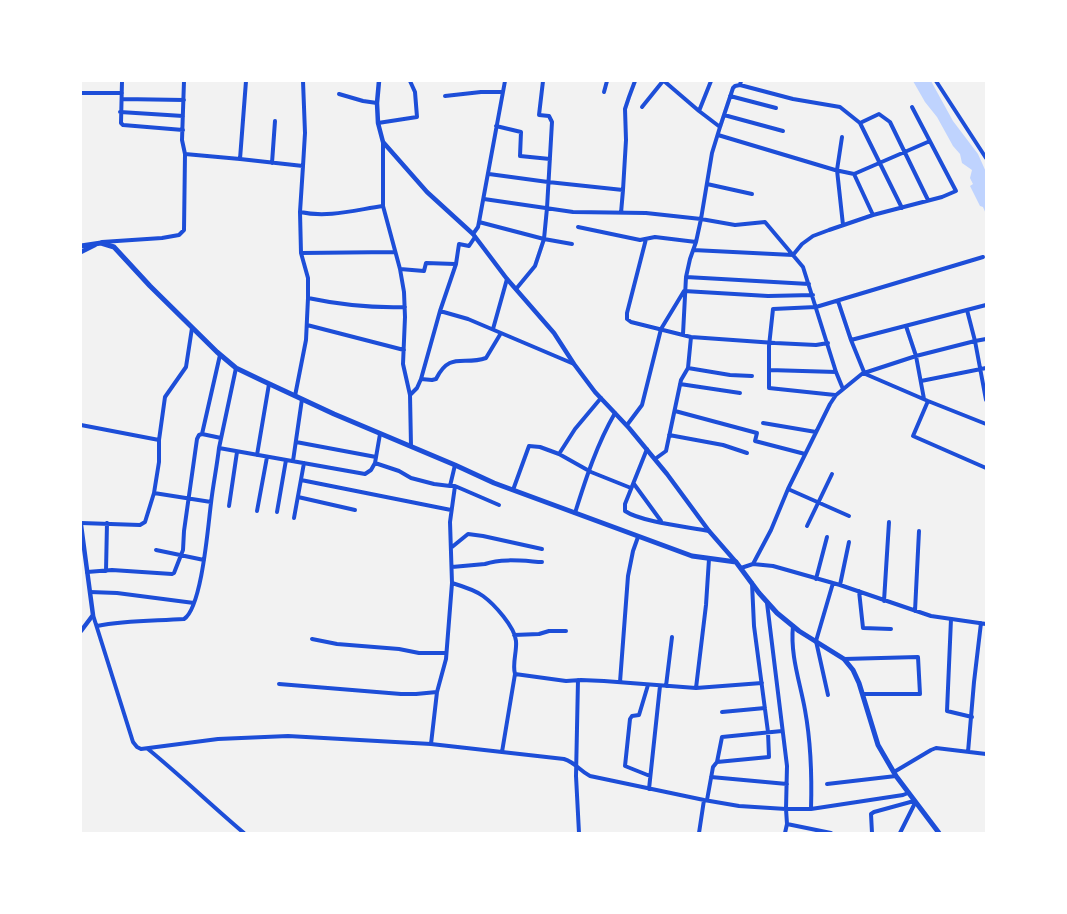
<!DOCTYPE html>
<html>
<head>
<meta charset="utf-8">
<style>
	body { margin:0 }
	#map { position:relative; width:1067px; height:914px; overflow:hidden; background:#f2f2f2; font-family:"Fira Sans Condensed",sans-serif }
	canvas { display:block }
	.frame { position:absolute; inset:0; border:82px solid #fff; pointer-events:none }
</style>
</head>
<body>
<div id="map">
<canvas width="1067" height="914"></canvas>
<div class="frame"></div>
</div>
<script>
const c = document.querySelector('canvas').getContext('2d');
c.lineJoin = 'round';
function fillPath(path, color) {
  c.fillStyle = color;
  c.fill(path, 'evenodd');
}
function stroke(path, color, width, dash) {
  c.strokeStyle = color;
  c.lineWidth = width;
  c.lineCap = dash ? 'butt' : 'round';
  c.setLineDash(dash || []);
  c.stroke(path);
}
fillPath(new Path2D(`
	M913 81H931L953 121 978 154 986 172V214L983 207 980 206 970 186 973 184 970 178 972 170 962 163 960 154 953 146 937 117 925 102Z`), '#bfd3fe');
stroke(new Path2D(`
	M122 81 121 123 123 125 183 130
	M664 81 699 111 720 127 712 153 701 219 735 225 765 222 803 267 836 372 843 389
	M936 81 986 158
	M740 85 793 99 840 107 860 123 879 114 890 122 928 200
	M604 92 607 81
	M81 93H122
	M339 94 363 101 377 103
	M445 96 481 92H503
	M730 96 776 108
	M122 99 184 100
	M642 107 663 81
	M699 111 711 81
	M120 112 183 116
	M724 115 783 131
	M378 123 417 117 415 92 410 81
	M860 123 902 208
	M496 126 521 132 520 156 550 159
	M720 127 733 88 735 86 740 85 741 81
	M718 135 835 170 854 174 930 141
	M842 137 837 170 843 225
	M383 142V206L400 269 404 292 405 317 403 364 410 395 411 446
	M185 154 240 159 303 166 305 133 303 81
	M240 159 246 81
	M272 163 275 121
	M303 166 300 212C328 218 355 210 383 206
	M489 174 548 182 623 190 621 213
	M854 174 873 215
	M707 184 752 194
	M623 190 626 140 625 109 629 97 635 81
	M484 199 573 212 646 213 701 219 696 242 690 259 686 277 683 334
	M300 212 301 253 308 278V298
	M479 222 544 239 572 244
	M578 227 640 240 655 237 696 242
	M473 234 478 227 479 222 505 81
	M646 239 627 313V319L631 322 691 337 775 343 816 345 828 343
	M102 242 162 238 179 235 184 230 185 154 182 140 184 81
	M693 250 793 255 802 244 813 236 829 230 873 215 942 197 956 191 912 107
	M301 253 395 252
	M400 269 424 271 426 263 455 264
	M686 277 809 284
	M516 289 535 266 544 239 547 208 552 122 549 116 539 115 543 81
	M838 301 851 340 986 305
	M967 310 975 341 986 339
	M440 311 456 264 459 244 469 246 475 237
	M307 325 404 350
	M906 326 916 356 924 399
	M493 329 507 279
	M851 340 864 372
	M236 368 219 448 365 474 371 470 375 463
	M688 368 730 375 752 376
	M769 370 836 372
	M864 373 916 356 975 341 986 400
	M421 379 432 380 436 379C450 351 463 366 486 358L501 333
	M921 381 986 368
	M680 384 740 393
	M410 395 417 388 421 379 440 311 468 319 574 364
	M835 395 769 388V346L773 309 816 307 983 257
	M295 396 306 340 308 298C341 305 372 308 405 307
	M928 401 913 436 986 468
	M675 411 757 433 755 441 805 454
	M763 423 816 432
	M81 425 159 440
	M627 425 642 405 661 329 684 291 768 296 813 295
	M202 434 220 355
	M380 434 375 463 399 471 411 478 434 484 450 486
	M669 435 723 445 747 453
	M296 442 376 457
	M647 449 625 504V511C641 522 689 527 709 531
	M559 454 591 472 631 488
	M257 455 269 384
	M655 459 666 451 681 380 688 368 691 337
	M293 461 302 399
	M455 465 450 486H455L450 522 452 583C462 586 475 590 483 596 494 604 515 627 516 641 517 652 512 664 515 674L566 681 581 680 604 681 696 688 762 683
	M301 480 451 510
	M634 484 661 521
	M455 486 499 505
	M788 489 849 516
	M513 490 529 446 540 447 559 454 575 429 601 398
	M154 493 211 502
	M298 497 355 510
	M229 506 237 452
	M257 511 267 457
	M277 512 286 460
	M575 513C586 478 597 444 615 413
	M294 518 304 463
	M81 523 140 525 145 522 154 493 159 462V440L165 397 186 367 192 328
	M807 526 832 474
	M452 547 468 534 483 536 542 549
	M156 550 204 560
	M753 564 773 566 840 585 931 616 986 624
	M452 567 485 564C502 558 524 561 542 562
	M741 568 753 564 771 530 788 489 830 404 836 395 863 373 928 401 986 424
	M106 571 107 523
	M87 572 112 570 172 574 174 573 183 550 184 531 197 439 199 435 202 434 221 438
	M816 579 827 537
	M840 585 849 542
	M859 591 863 628 891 629
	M90 592 117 593 194 603
	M884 601 889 522
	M767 603 787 766 786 809 787 824 785 833
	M915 611 919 531
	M93 615 133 742 137 747 141 749 218 739 288 736 431 744 564 759C576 763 579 770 590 776L704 800 699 833
	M951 619 947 711 972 717
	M97 626C126 620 155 621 184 619 202 607 208 526 211 503 213 485 217 466 219 448
	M793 626C790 655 800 682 805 710 811 743 812 776 811 809
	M514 635 539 634 549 631H566
	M312 639 337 644 399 649 419 653H446
	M844 659 918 657 920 694H863
	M578 680 576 776 579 833
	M620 682 628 576 633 551 638 537
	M279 684 401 694H416L437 692
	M648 685 639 715 632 716 630 719 625 766 650 776
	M666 686 672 637
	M696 688 706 605 709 559
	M828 695 816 641 833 583
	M722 712 765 708
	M431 744 437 692 446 659 452 583
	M148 749C181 776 211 805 244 833
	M502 752 515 674
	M968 752 974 682 981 623
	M717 762 769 757 768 732 754 626 752 583
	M894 772 931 750 936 748 986 754
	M711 777 787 784
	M827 784 896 776
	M649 789 660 686
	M704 800 739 806 786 809H811L903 795 908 793
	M707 800 713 767 717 762 722 737 782 731
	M787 824 831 833
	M872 833 871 814 874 812 914 801
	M900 833 915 803`), '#1d4ed8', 4);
stroke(new Path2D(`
	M379 81 377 103 378 123 383 142 427 192 473 234 507 279 554 333 574 364 595 392 629 428 667 474 709 531 736 562
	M81 252 95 245
	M81 525 93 615 81 631`), '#1d4ed8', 4.5);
stroke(new Path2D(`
	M81 246 101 243 114 247 150 286 217 352 236 368 261 380 334 414 455 465 494 483 692 556 736 562 759 593 777 613 799 631 844 659 853 670 859 683 878 745 896 776 939 833`), '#1d4ed8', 5);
</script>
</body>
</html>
